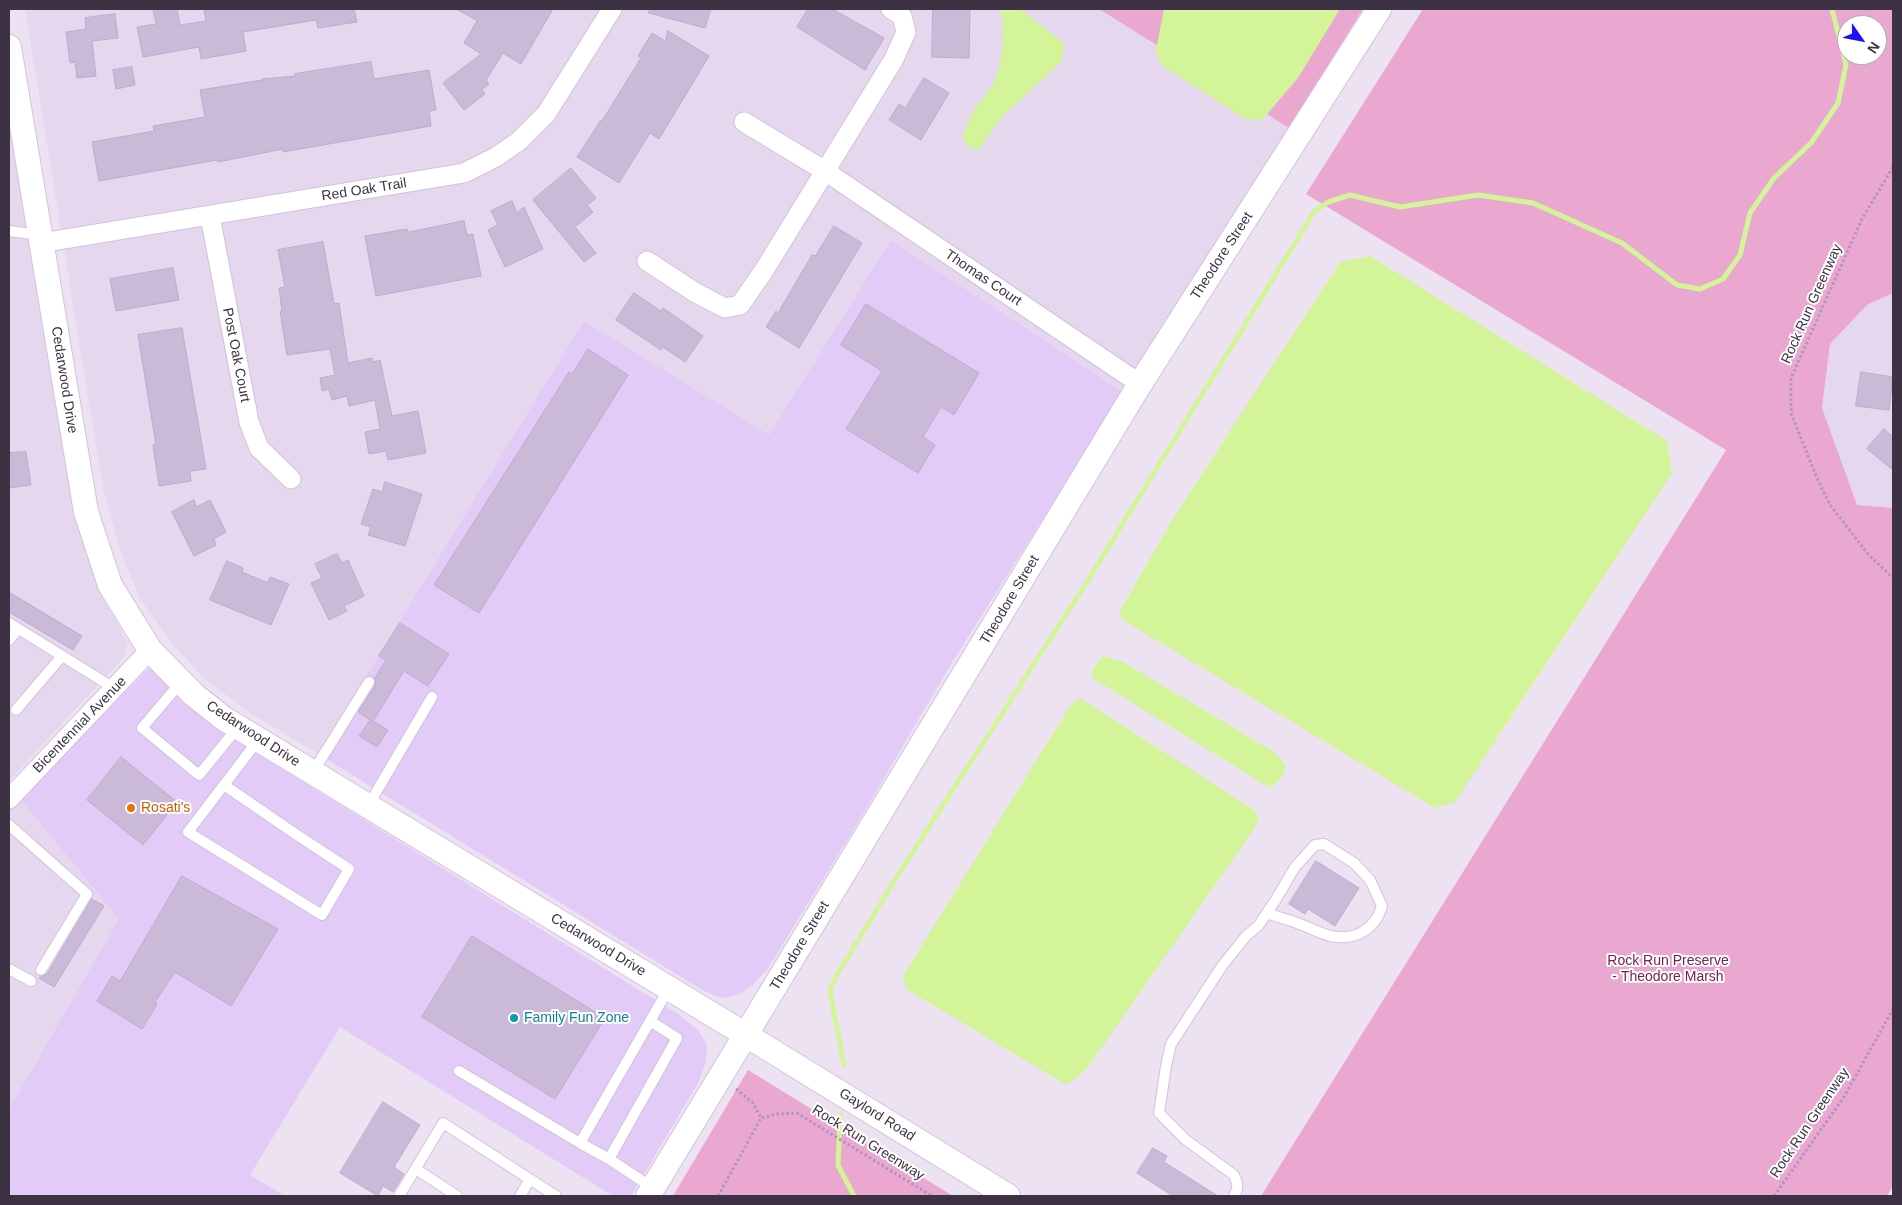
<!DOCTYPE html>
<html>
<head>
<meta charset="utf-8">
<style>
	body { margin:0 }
	#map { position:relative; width:1902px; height:1205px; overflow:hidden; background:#ede2f2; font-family:Helvetica,sans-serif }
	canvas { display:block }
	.frame { position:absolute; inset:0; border:10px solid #3c3244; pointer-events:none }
	.north { position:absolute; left:1837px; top:15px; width:50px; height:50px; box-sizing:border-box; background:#fff; border:1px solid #b1adb4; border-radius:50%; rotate:123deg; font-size:14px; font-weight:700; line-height:20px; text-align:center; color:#3c3244 }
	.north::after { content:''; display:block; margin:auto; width:18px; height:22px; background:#230dff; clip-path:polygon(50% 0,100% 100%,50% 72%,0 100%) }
</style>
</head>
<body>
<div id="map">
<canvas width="1902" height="1205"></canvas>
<div class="frame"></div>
<div class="north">N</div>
</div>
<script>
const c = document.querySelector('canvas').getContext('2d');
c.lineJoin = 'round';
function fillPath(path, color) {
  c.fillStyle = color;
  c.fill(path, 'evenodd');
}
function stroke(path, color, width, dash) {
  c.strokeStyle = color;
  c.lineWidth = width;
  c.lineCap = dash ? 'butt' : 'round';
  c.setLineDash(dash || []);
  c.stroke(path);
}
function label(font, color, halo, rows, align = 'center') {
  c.font = font + ' Helvetica,sans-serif';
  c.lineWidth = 4;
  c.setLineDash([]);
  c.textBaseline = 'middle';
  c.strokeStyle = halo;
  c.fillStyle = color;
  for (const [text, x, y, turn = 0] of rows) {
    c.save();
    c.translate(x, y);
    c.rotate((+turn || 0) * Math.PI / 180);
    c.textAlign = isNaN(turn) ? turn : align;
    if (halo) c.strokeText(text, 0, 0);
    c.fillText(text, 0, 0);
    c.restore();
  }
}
fillPath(new Path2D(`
	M25 9H1099L1289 128 1123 392 891 240 769 436 584 321 318 754 252 714 207 681 172 644 140 599 120 550 103 488Z
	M9 107 74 500 86 555 106 604 121 630 127 644 124 657 9 781Z
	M1893 293V508L1857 505 1822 408 1830 344 1867 305Z
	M9 786 119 919 9 1109Z`), '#e5d7ee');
fillPath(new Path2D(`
	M891 240 1123 392 951 664 857 824 768 968 753 985 740 994 722 998 704 991 318 754 584 321 769 435Z
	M153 664 193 708 240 743 678 1014 698 1030 707 1045 706 1061 698 1083 631 1196H613L340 1027 250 1175 285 1196H9V1109L119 919 20 799Z`), '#e2cbf7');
fillPath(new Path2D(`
	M1099 9H1363L1289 128Z
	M1423 9H1893V293L1867 305 1830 344 1822 408 1857 505 1893 508V1186L1887 1196H1261L1726 450 1306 194ZM1847 25H1877V55H1847Z
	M748 1070 953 1196H673Z`), '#eaa8d0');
fillPath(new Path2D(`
	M1000 9H1020L1064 43 1062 61 1001 118 978 151 968 146 962 138C966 129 969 118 974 110 981 100 989 92 994 81 1004 60 1005 31 1000 9Z
	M1164 9H1340L1298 78 1262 120 1245 119 1161 65 1156 50Z
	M1370 256 1667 441 1672 473 1455 802 1435 808 1121 619 1120 611 1174 517 1340 262Z
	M1104 656 1123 662 1274 752 1286 765 1283 776 1270 788 1092 678 1093 668Z
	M1080 698 1254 810 1259 819 1252 832 1086 1070 1066 1085 906 989 903 976 1070 706Z`), '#d4f499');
stroke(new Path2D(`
	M844 1064 830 992 835 978 903 867 1087 582 1314 212 1328 202 1350 195 1400 207 1478 195 1533 203 1622 243 1677 285 1700 289 1723 279 1740 255 1750 213 1774 178 1811 143 1838 103 1846 65 1832 9
	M840 1114 838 1165 854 1196`), '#d4f499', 5);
const building = new Path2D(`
	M153 9H177L180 25 206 21 204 9H354L357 22 318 28 316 20 243 32 246 51 201 59 199 47 143 57 137 27 156 24Z
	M457 9H553L521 64 503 53 486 80 489 84 482 89 485 94 464 110 443 83 481 54 464 43 477 21Z
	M650 9H711L705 28 649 13Z
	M808 9H832L884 38 865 70 797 27Z
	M933 9H970L969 58 932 57Z
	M115 14 118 38 92 41 96 76 77 78 75 62 70 63 66 32 86 29 85 18Z
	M668 31 709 56 659 139 650 133 619 183 577 157 601 120 602 121 641 58 638 56 652 33 665 41Z
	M371 62 374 79 429 70 436 110 429 111 431 126 283 152V149L218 162 217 160 99 181 92 142 154 131 153 126 205 117 200 90 262 80V79L296 76 295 74Z
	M132 67 135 85 116 89 113 70Z
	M924 78 949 93 921 140 889 120 899 104 905 108Z
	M571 168 596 198 587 205 593 212 575 227 596 253 584 262 533 200Z
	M512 201 517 213 524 207 543 249 505 267 488 230 498 225 491 211Z
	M464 221 467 235 473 234 481 276 376 296 365 236 407 229 408 232Z
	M834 226 862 243 799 348 766 327 776 311 778 313 812 255 815 256Z
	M323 242 334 304 339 303 348 363 372 358 373 362 380 360 392 416 418 411 426 453 388 460 386 451 369 454 365 432 380 429 375 400 349 406 347 396 332 400 329 389 322 391 320 378 335 375 330 349 287 355 280 311H282L279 288 285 287 278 250Z
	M173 268 179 300 116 311 110 279Z
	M634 293 661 311 663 308 703 336 685 362 663 347 661 350 616 320Z
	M866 304 979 373 954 415 941 407 923 437 935 445 918 473 846 429 882 371 841 345Z
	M182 328 206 469 190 471 191 481 159 486 153 445H156L138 335Z
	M588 349 628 375 479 613 434 585 569 372 572 374Z
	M1861 372 1893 377 1889 410 1856 406Z
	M1884 429 1893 437V470L1867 449Z
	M26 452 31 485 9 488V453Z
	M385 482 422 494 405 546 368 535 371 527 361 524 373 489 382 492Z
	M194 500 196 507 210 500 226 532 214 539 216 545 194 556 172 512Z
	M337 554 342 563 348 560 364 596 344 606 347 611 329 620 311 583 322 578 315 564Z
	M227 561 243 568 242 572 268 583 270 577 289 584 271 625 210 600Z
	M9 592 82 636 73 650 9 612Z
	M400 623 449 654 428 686 404 671 373 721 388 730 377 747 359 736 370 720 358 712 375 686V678L386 660 379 656Z
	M121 757 177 802 143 845 87 800Z
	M1316 861 1359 888 1335 926 1308 909 1305 914 1289 904Z
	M182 876 278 929 231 1006 175 972 155 1002 157 1004 142 1029 97 1001 112 976 120 981Z
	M92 899 104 906 54 987 39 978 47 974Z
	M472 936 605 1018 555 1099 422 1017Z
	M383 1102 420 1125 394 1167 404 1174 393 1192 383 1186 378 1196 340 1173Z
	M1153 1148 1167 1156 1164 1162 1218 1196H1173L1137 1173Z`);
fillPath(building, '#cabad8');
stroke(building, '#bfaad0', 1);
const service = new Path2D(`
	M9 231 40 235
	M9 623 114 688
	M9 640 18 629
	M181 682 142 728 199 775 238 727
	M16 710 62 656
	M313 772 369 682
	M224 785 297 835 349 869 322 915 188 832 259 739
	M368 806 432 697
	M9 825 87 894 41 970
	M9 969 31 981
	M459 1071 580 1143 669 988
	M580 1143 609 1159 677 1038 650 1021
	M609 1159 653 1188
	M416 1169 457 1196
	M399 1196 443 1123 556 1196
	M520 1196 530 1179
	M1234 1196C1239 1188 1238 1184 1234 1175L1186 1140 1159 1113 1166 1066 1171 1044 1222 966 1246 936 1258 926 1275 901 1295 867 1315 845 1324 844 1354 863 1370 880 1382 906C1375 930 1355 941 1330 936 1319 933 1308 927 1297 923 1287 919 1277 917 1267 913`);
const minor = new Path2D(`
	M744 122 825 171 1140 384
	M210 216 249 422 259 448 291 479
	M41 243 464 173 496 157 519 141 546 114 612 9
	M647 261 696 293 725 308 740 305 763 272 894 59 906 32 902 16 891 9
	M9 799 150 650`);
const tertiary = new Path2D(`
	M9 47 86 512 110 585 150 650 193 694 223 718 746 1035 1008 1196
	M648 1196 1140 384 1379 9`);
stroke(service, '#d2c1dc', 12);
stroke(minor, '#d2c1dc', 21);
stroke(tertiary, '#d2c1dc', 26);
stroke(new Path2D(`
	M1893 167 1862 219 1791 378V413L1816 476 1830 505 1868 554 1893 578
	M736 1089 753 1103 761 1118
	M718 1196 761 1118 777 1114 797 1113 932 1196
	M1774 1196 1844 1097 1893 1009`), '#af95c1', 3, [2.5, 2.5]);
stroke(service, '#fff', 10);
stroke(minor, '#fff', 19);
stroke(tertiary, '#fff', 24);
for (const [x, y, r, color] of [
	[131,808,5,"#e8710a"],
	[514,1018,5,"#0f9aa8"]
]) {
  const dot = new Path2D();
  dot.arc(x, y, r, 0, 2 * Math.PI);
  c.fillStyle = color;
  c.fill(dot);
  stroke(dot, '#fff', 2);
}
label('14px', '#3c3244', '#fff', [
	["Red Oak Trail",364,190,-9],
	["Theodore Street",1222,256,-57],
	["Thomas Court",983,278,34],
	["Rock Run Greenway",1812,304,-66],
	["Post Oak Court",236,355,79],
	["Cedarwood Drive",64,380,81],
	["Theodore Street",1010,600,-59],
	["Bicentennial Avenue",80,725,-46],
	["Cedarwood Drive",253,734,33],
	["Cedarwood Drive",598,945,31],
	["Theodore Street",800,946,-59],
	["Gaylord Road",877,1115,32],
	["Rock Run Greenway",1810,1123,-56],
	["Rock Run Greenway",868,1143,32]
]);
label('14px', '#c56008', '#fff', [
	["Rosati's",141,808]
], 'left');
label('14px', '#792348', '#fff', [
	["Rock Run Preserve",1668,961],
	["- Theodore Marsh",1668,977]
]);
label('14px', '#0d838f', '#fff', [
	["Family Fun Zone",524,1018]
], 'left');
</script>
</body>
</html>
